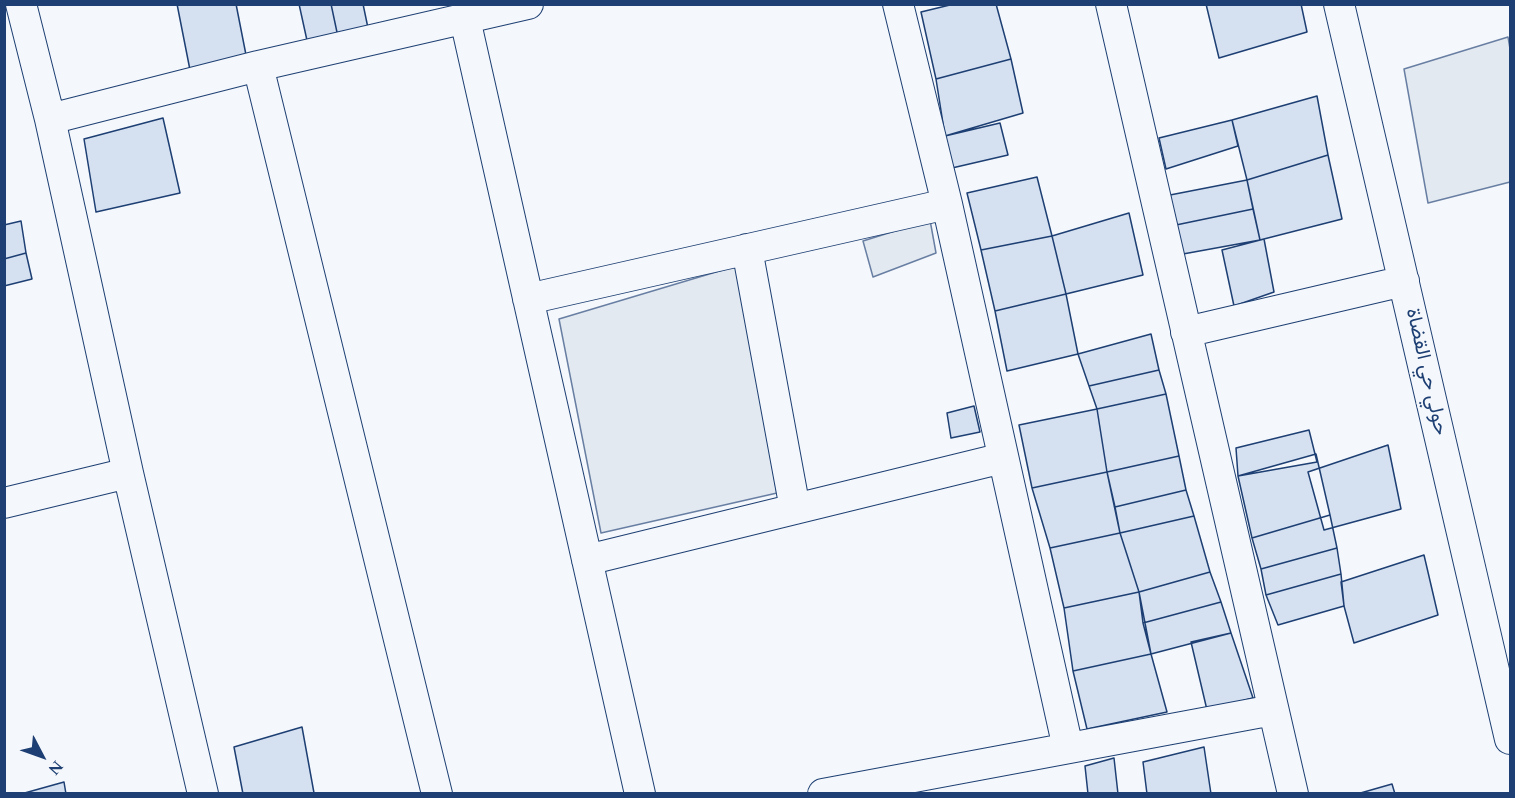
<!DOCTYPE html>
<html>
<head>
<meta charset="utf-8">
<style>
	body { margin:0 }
	#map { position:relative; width:1515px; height:798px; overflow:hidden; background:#f4f7fb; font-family:Spectral,serif }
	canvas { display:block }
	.frame { position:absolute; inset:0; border:6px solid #1d3f73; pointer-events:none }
	.north { position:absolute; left:12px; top:726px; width:60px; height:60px; -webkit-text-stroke:4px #f4f7fb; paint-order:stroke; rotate:131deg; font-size:16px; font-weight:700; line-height:24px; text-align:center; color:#1d3f73 }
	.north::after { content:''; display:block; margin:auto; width:21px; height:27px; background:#1d3f73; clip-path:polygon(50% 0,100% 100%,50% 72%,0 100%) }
</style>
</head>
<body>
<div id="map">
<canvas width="1515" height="798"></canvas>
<div class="frame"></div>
<div class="north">N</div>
</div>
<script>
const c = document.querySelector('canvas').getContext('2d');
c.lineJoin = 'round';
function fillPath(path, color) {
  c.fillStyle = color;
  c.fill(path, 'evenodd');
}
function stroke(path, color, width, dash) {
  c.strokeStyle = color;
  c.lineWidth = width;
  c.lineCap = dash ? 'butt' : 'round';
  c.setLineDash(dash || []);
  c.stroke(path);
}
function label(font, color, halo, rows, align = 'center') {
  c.font = font + ' Spectral,Vazirmatn,serif';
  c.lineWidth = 4.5;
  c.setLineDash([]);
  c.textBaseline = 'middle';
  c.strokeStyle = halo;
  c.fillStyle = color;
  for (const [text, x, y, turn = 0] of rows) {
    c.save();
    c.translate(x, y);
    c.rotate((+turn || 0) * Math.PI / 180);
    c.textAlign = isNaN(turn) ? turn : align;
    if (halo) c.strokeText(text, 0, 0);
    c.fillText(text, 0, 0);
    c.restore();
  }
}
const green = new Path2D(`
	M1508 37 1510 49V182L1428 203 1404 69Z
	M930 220 936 253 873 277 863 241Z
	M736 266 777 493 601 533 559 319Z`);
fillPath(green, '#e3e9f0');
stroke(green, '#687fa3', 1.5);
const building = new Path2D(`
	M177 4H236L247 60 190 70Z
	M299 4H331L338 37 308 45Z
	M331 4H363L368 28 338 37Z
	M954 4H996L1011 59 936 79 921 12Z
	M1206 4H1301L1307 32 1219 58Z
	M1011 59 1023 113 945 136 936 79Z
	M1317 96 1328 155 1247 180 1232 120Z
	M163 118 180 193 96 212 84 139Z
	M1232 120 1238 146 1166 169 1159 138Z
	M1000 123 1008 155 952 168 945 136Z
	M1328 155 1342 219 1260 240 1247 180Z
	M1037 177 1052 236 981 250 967 193Z
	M1247 180 1253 209 1176 225 1170 195Z
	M1253 209 1260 240 1183 254 1176 225Z
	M1129 213 1143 275 1066 294 1052 236Z
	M21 221 26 253 4 259V225Z
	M1052 236 1066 294 995 311 981 250Z
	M1264 239 1274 292 1234 306 1222 250Z
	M26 253 32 279 4 286V259Z
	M1066 294 1078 354 1007 371 995 311Z
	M1151 334 1159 370 1089 386 1078 354Z
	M1159 370 1166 394 1097 409 1089 386Z
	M1166 394 1179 456 1107 472 1097 409Z
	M974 406 980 432 951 438 947 413Z
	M1097 409 1107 472 1032 488 1019 425Z
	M1309 430 1317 462 1238 476 1236 448Z
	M1388 445 1401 509 1324 530 1308 472Z
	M1316 454 1330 515 1252 538 1238 476Z
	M1179 456 1186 490 1115 507 1107 472Z
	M1107 472 1120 533 1050 548 1032 488Z
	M1186 490 1194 516 1120 533 1115 507Z
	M1330 515 1337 548 1261 569 1252 538Z
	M1194 516 1210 572 1139 592 1120 533Z
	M1120 533 1139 592 1064 608 1050 548Z
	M1337 548 1341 574 1266 595 1261 569Z
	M1424 555 1438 615 1354 643 1344 606 1341 582Z
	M1210 572 1221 602 1143 623 1139 592Z
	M1341 574 1344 606 1278 625 1266 595Z
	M1139 592 1151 654 1073 671 1064 608Z
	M1221 602 1231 633 1151 654 1143 623Z
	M1231 633 1253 698 1207 710 1191 642Z
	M1151 654 1167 712 1087 729 1073 671Z
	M302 727 314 793 243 794 234 747Z
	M1204 747 1211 794H1147L1143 762Z
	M1114 758 1118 794H1088L1085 766Z
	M64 782 66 794H21Z
	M1392 784 1395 794H1357Z`);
fillPath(building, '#d5e0f0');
stroke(building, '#1d3f73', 1.5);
const minor = new Path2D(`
	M21 4 50 119 128 473 203 794
	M898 4 947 204 1068 748
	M1111 4 1293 794
	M1339 4 1510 739
	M465 19 640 794
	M258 66 437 794
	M50 119 258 66 528 4
	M747 249 795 509
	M528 299 947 204
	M1186 332 1404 281
	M4 503 128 473
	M587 560 1003 458
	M823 794 1273 710`);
stroke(minor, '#1d3f73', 32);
stroke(minor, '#f4f7fb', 30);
label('20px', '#1d3f73', '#f4f7fb', [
	["حولي حي القضاة",1425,372,77]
]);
</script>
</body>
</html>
